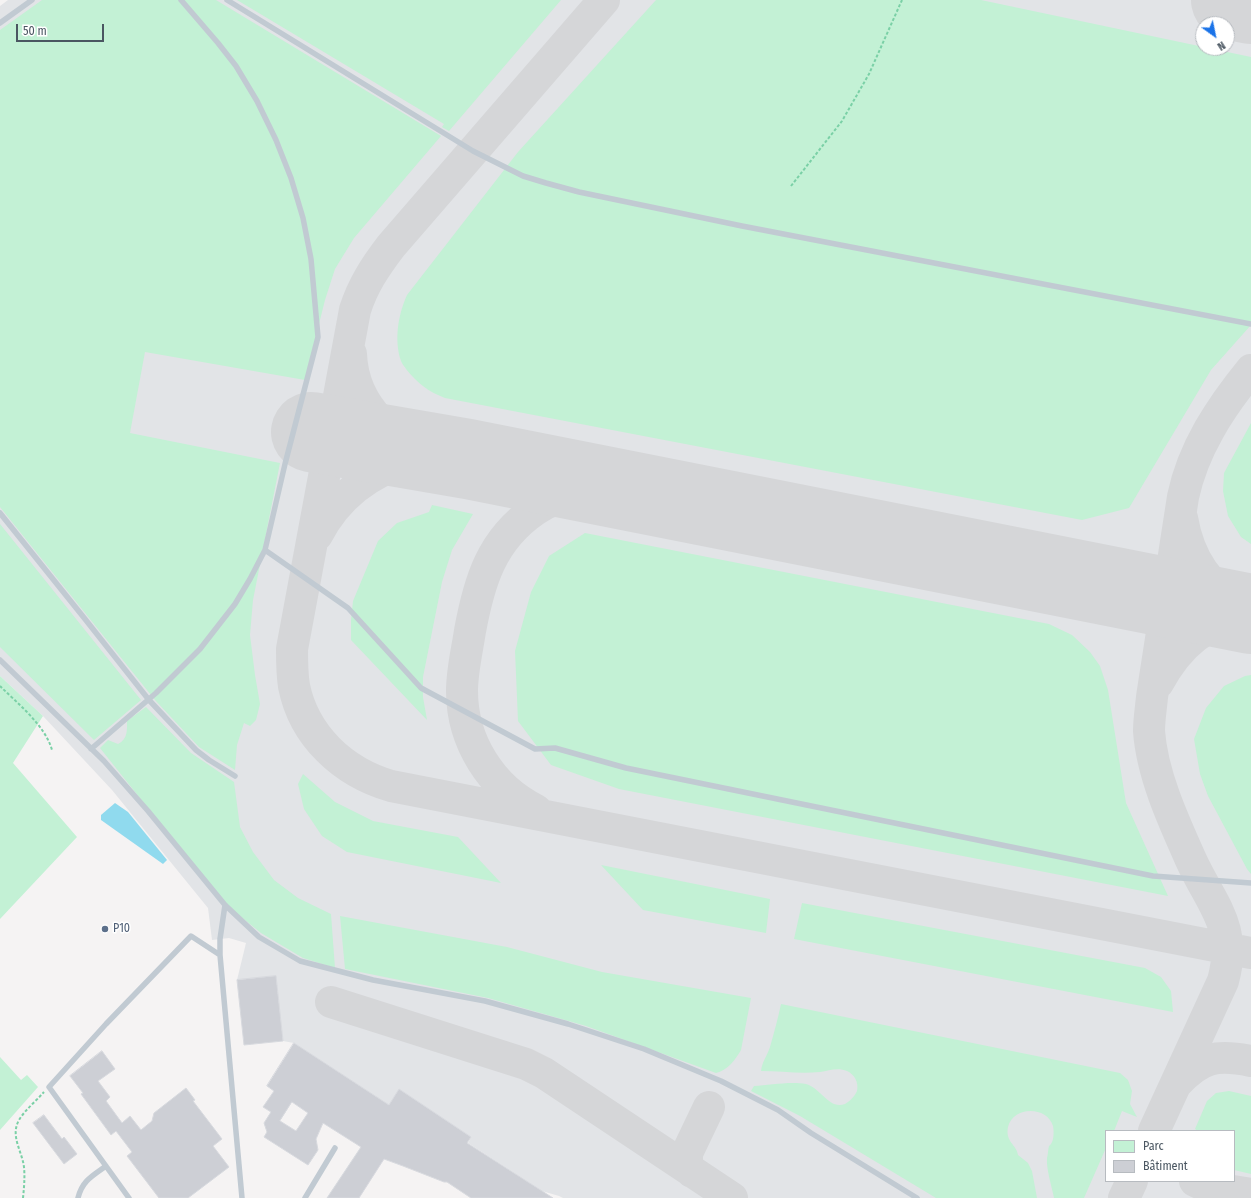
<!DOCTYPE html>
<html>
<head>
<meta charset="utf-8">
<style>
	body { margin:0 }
	#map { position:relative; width:1251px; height:1198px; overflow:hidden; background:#f5f3f3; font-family:"Fira Sans Condensed",sans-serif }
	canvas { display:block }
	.legend { position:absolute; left:1105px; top:1130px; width:130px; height:52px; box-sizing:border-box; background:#fff; border:1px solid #b7bbc0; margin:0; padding:5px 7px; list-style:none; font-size:12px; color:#4a5661 }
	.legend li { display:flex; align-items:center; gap:8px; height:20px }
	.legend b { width:20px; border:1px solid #b7bbc0 }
	.north { position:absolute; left:1195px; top:16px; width:40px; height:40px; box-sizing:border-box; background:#fff; border:1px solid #b7bbc0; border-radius:50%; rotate:147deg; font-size:11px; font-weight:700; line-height:16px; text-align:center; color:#4a5661 }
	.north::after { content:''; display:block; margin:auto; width:14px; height:18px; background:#1a73e8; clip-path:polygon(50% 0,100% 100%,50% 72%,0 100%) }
	.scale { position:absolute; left:16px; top:24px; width:88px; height:18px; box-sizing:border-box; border:2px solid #4a5661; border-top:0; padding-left:5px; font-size:12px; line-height:14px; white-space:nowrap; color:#4a5661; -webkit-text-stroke:3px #fff; paint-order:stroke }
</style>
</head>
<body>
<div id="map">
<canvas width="1251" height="1198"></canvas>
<ul class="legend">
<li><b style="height:11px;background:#c3f1d5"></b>Parc</li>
<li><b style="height:11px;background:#cdcfd5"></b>Bâtiment</li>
</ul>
<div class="north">N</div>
<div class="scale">50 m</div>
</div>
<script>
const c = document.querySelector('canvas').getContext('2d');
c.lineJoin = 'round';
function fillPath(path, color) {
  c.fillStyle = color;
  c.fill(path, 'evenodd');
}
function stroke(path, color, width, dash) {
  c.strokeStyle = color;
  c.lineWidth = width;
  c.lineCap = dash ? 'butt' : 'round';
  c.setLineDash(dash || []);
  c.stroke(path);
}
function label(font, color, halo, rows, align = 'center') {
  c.font = font + ' "Fira Sans Condensed",sans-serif';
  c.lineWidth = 3;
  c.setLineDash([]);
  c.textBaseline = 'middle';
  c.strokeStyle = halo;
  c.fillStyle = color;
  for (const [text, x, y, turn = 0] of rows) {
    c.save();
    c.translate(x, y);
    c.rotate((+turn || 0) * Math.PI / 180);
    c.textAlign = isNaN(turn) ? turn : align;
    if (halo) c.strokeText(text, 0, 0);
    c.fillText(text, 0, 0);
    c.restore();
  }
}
fillPath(new Path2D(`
	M8 0H1251V1198H563L559 1196 542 1191 468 1143 471 1137 399 1089 389 1105 294 1043 283 1041 276 977 237 980 246 943 229 938 212 940 208 908 112 790 43 716 0 676V6ZM1203 24H1227V48H1203ZM1106 1131H1234V1181H1106Z`), '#e2e4e7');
fillPath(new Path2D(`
	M42 0H216L441 136 354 238 335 269 325 300 305 380 145 352 130 433 280 463 253 600 250 635 255 675 260 704 256 720 250 726 244 723 237 745 235 770 199 747 155 700 0 507V30Z
	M237 0H561L449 131 442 127 444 124Z
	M656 0H981L1251 57V325L1211 370 1129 508 1082 520 445 398C429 392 417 383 406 369 405 367 402 364 401 361 394 340 398 315 407 295L518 152Z
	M1251 423V544L1241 537 1228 516 1223 491 1224 473Z
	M432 505 473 514 452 550 442 582 423 677V697L427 720 351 640V620L353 601 378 541 397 523 429 512Z
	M0 524 141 700 94 740 0 647Z
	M585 533 1049 624 1072 635 1090 652 1100 666 1108 690 1126 803 1168 896 619 789 551 765 518 721 515 651 531 592 549 556Z
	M1251 675V874L1247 869 1208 796 1200 774 1194 739 1206 708 1224 686 1245 676Z
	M0 676 43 716 13 763 77 837 0 919Z
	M146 707 191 753 234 782 240 827 253 852 274 880 298 898 331 914 335 968 303 958 261 933 230 908 167 832 100 748 108 740 118 744C128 739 127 730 127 721Z
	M303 774 335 802 373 821 458 837 501 883 347 852 322 836 304 809 298 784Z
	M601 865 770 899 766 933 643 910Z
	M802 903 1145 968 1161 977 1171 991 1173 1012 794 939Z
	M340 916 507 947 602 972 751 998 741 1050C736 1059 727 1071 716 1073L586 1026 488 998 345 969Z
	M781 1004 1120 1073 1128 1080 1132 1091 1130 1104 1137 1117 1122 1111 1114 1131H1106V1148L1084 1198H1054C1052 1187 1046 1169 1047 1158 1048 1155 1048 1149 1049 1146 1049 1146 1050 1145 1051 1144 1054 1140 1054 1131 1053 1126 1047 1106 1013 1106 1008 1127 1005 1142 1017 1145 1018 1155L1028 1163 1032 1171 1037 1198H936L800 1116 751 1091 754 1086C769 1085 791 1081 806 1084 821 1088 829 1110 845 1104 850 1101 855 1096 857 1091 859 1082 854 1074 847 1071 837 1067 829 1071 820 1072 800 1074 780 1071 761 1071 762 1062 767 1056 770 1047 774 1033 778 1018 781 1004Z
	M0 1057 21 1080 27 1075 38 1087 0 1130Z
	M1229 1091 1251 1096V1174L1234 1170V1131H1198L1195 1129 1207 1101 1216 1093Z`), '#c3f1d5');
fillPath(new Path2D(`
	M115 803 128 812 167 860 163 864 101 820V815Z`), '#90daee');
stroke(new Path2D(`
	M604 0 391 246C375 267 363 285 355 310L292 649C292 661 292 674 294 686 304 736 343 772 391 786L1251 953
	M351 354C353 406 395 447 445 455
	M1182 518C1189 560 1211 593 1251 609
	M317 535C336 498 369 471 410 461 428 457 449 459 468 459
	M1158 683C1178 646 1206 619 1251 617
	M536 810C491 788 462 741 462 691 462 671 467 651 470 631 479 582 491 540 535 510 568 487 604 491 643 494
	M331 1002 526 1064 544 1073 732 1198
	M1177 1083C1201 1057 1217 1054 1251 1061
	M1154 1131 1223 981C1238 926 1212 906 1191 860 1173 820 1152 774 1149 731 1149 720 1151 708 1152 697L1183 497C1193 449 1220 408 1251 370
	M692 1172 687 1164V1153L709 1107
	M1195 1181 1208 1187 1251 1194
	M1124 1198 1132 1181`), '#d5d6d8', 32);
stroke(new Path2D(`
	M1231 0 1251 4
	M311 432 468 459 1251 614`), '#d5d6d8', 80);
const building = new Path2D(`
	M276 976 283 1041 244 1045 237 980Z
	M294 1043 389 1105 399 1089 471 1137 467 1143 553 1198H471L447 1182H444L403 1166 384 1159 359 1198H327L361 1147 323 1123 316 1139 318 1150 308 1165 264 1137 267 1132 264 1123 271 1112 263 1107 274 1091 267 1086ZM292 1102 308 1113 296 1131 280 1121Z
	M102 1051 115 1069 98 1081 110 1097 106 1101 122 1123 130 1116 141 1130 152 1121 154 1113 186 1088 195 1100 193 1101 222 1139 213 1146 229 1167 188 1198H159L127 1156 132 1152 116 1131 111 1135 81 1094 83 1093 70 1076Z
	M44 1115 62 1139 64 1137 77 1154 64 1164 33 1123Z`);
fillPath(building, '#cdcfd5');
stroke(building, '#d7d9de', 1);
stroke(new Path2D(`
	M791 186 842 121 869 74 902 0
	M0 686C18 704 45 725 52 750
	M23 1198C24 1188 25 1178 24 1167 22 1151 10 1136 19 1120 25 1110 36 1101 44 1092`), '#7ad0a6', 2, [3, 2]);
stroke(new Path2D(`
	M227 0 473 151 523 176 546 183 579 192 742 226 1251 324
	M0 23 32 0
	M0 513 85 619 149 700 196 750 209 760 235 776
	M265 550 348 608 421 688 535 749 555 748 626 768 1153 876 1251 883
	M0 660 104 761 148 811 225 905 259 937 300 961 373 980 485 1001 568 1024 644 1049 721 1081 778 1110 811 1133 917 1198
	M91 749 156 693 200 649 235 604 250 579 265 550 285 464 318 337 311 259 303 218 291 178 276 140 257 101 236 66 218 43 181 0
	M220 955V939L225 905
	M78 1198C82 1181 92 1176 106 1166
	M129 1198 49 1087 106 1024 191 936 220 955 242 1198
	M305 1198 335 1148`), '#c1cad2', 5.5);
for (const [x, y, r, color] of [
	[105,929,4,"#5c6f8a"]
]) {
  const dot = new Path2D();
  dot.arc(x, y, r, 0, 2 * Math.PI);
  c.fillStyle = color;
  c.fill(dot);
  stroke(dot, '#fff', 1.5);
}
label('12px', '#4e5e75', '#fff', [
	["P10",113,929]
], 'left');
</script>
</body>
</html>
